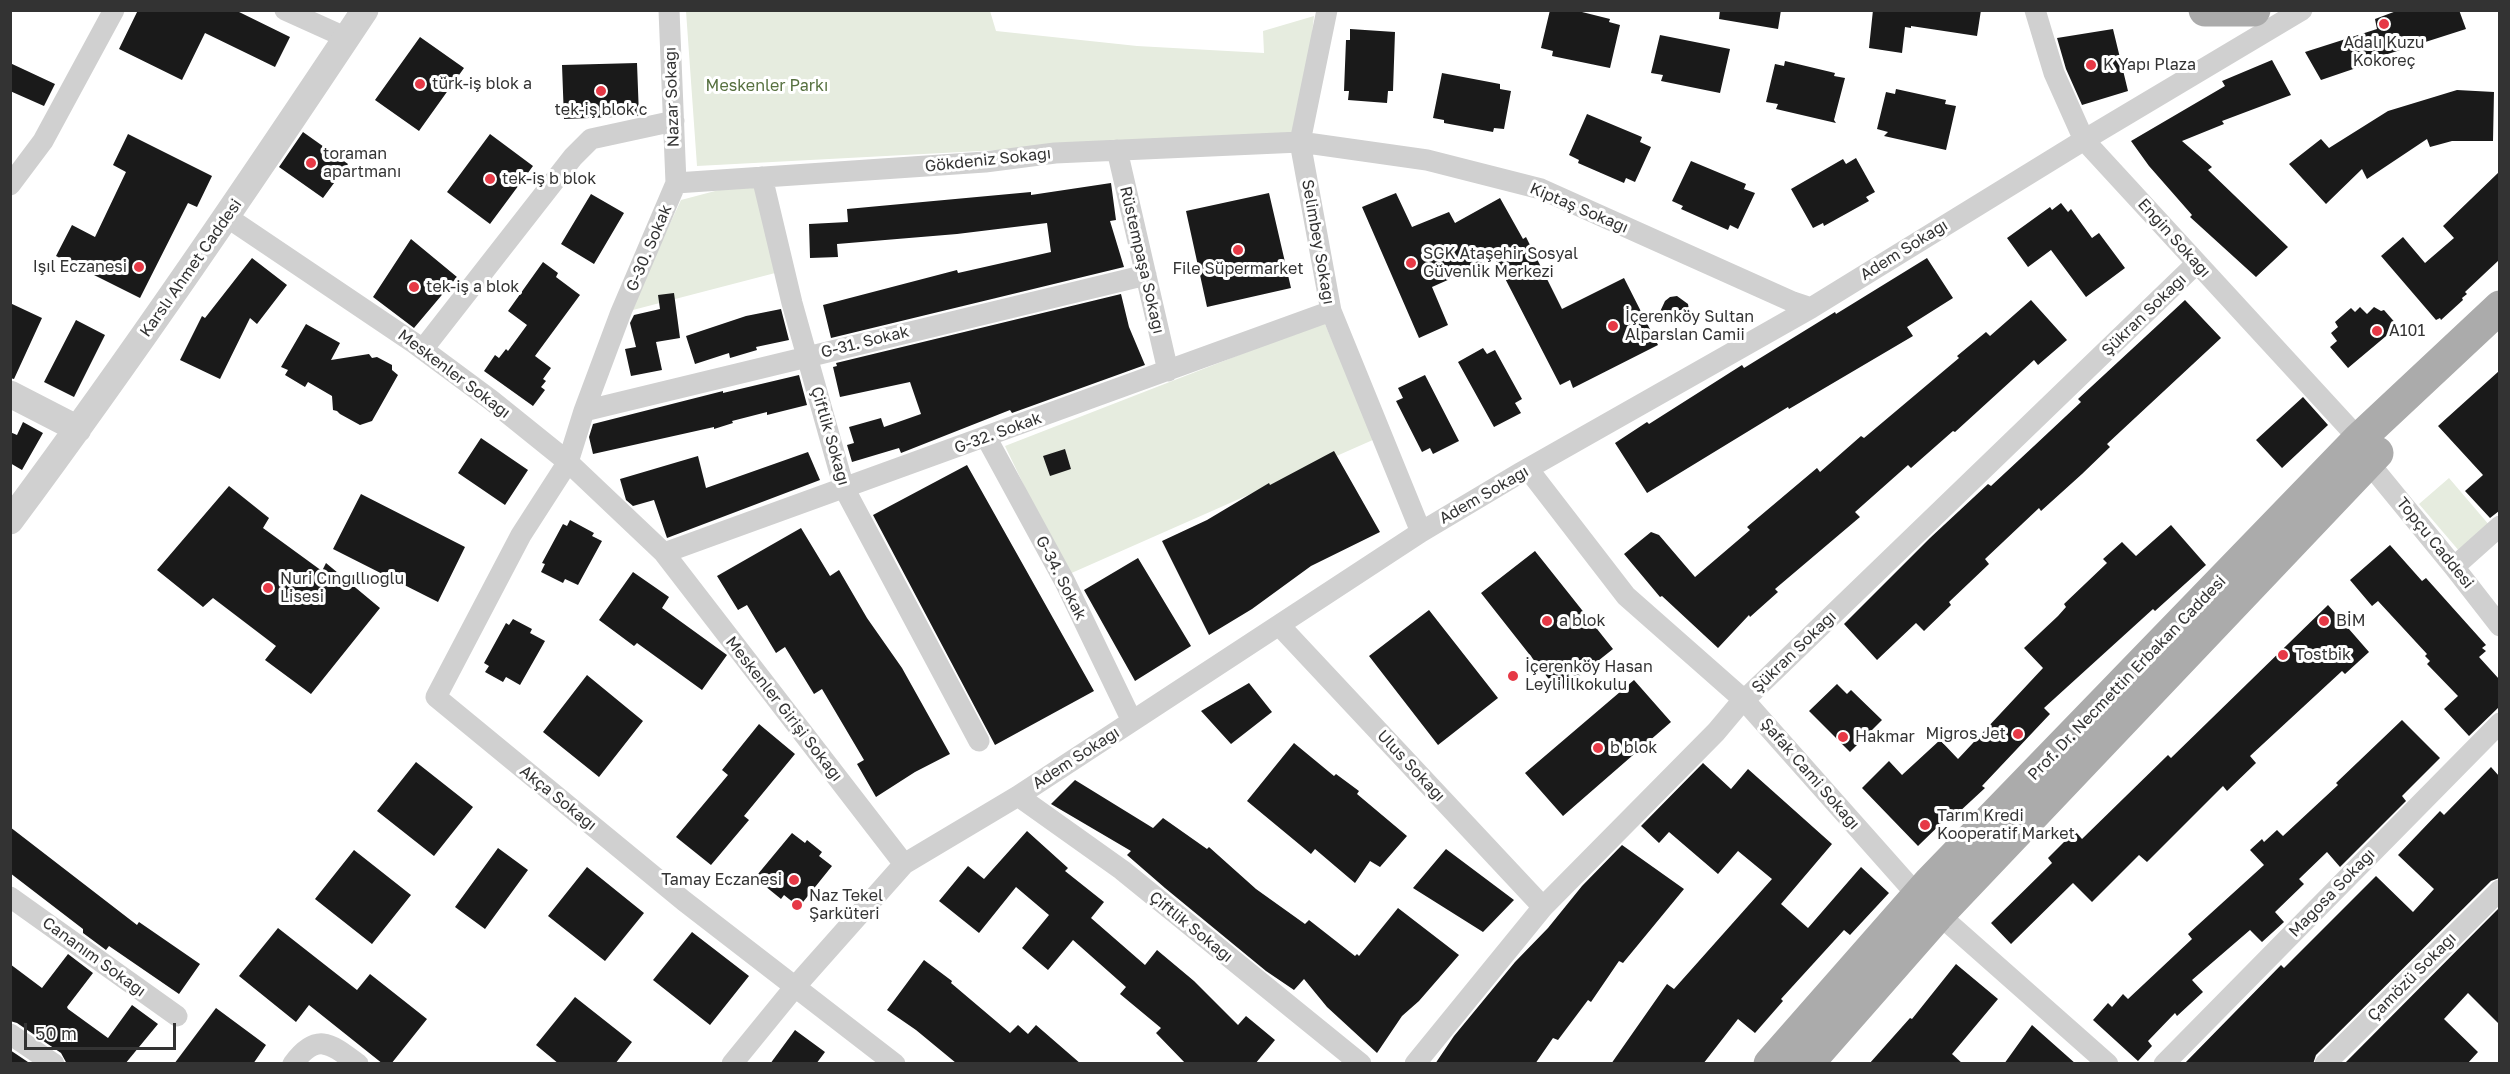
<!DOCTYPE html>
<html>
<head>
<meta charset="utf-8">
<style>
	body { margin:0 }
	#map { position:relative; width:2510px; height:1074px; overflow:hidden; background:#fff; font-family:"Golos Text",sans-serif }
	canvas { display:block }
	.frame { position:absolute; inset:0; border:12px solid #333; pointer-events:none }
	.scale { position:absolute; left:24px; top:1023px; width:152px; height:27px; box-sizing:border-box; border:3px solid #333; border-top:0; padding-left:8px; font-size:18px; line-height:21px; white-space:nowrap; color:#333; -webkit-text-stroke:4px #fff; paint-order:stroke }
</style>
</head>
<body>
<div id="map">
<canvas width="2510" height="1074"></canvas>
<div class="frame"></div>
<div class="scale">50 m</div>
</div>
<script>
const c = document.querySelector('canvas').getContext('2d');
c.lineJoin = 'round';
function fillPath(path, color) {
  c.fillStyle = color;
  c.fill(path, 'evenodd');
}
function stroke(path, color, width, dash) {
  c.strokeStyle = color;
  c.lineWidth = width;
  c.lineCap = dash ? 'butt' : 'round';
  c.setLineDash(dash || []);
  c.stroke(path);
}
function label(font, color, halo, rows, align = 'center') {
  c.font = font + ' "Golos Text",sans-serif';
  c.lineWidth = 6;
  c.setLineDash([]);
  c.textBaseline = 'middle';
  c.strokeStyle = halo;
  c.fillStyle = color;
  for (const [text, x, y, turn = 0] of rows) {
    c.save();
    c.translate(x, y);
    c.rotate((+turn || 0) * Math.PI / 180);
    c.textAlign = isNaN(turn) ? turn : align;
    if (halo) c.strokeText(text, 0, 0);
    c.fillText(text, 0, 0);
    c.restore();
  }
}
fillPath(new Path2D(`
	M686 11H990L996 31 1137 46 1264 53 1263 31 1314 16 1301 134 697 166Z
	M772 176 779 272 629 311 681 200Z
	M1324 322 1375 439 1067 575 1005 446Z
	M2449 478 2490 526 2460 552 2419 504Z`), '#e6ecdf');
fillPath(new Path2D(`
	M138 10H235L290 37 275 67 205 33 182 80 119 49Z
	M1550 10H1574L1610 19 1609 22 1620 25 1610 68 1552 56 1553 51 1541 48Z
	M1720 10H1781L1778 29 1719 19Z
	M1873 10H1981L1977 36 1911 26V28L1905 27 1902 53 1869 48Z
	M2399 10H2459L2466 29 2366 61 2368 64 2321 80 2305 52 2377 29 2375 19Z
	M1350 29 1395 32 1393 91H1388L1387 103 1348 100 1349 91H1344L1346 40H1350Z
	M2113 29 2128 91 2082 105 2066 69 2057 38Z
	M1660 35 1730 49 1720 93 1661 81 1663 75 1651 73Z
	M420 37 464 68 419 131 375 100Z
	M2272 60 2291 95 2222 121 2224 124 2182 141 2212 167 2208 170 2288 247 2256 277 2190 217 2192 215 2149 166 2131 141 2225 86 2222 81Z
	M1785 61 1835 73 1834 76 1845 78 1834 120 1836 123 1776 109 1778 104 1766 102 1775 64 1784 66Z
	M10 63 55 84 44 106 10 91Z
	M637 63 639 116 564 119 562 65Z
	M1442 73 1500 84V89L1511 91 1504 129 1494 128 1493 132 1444 123V120L1433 118Z
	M1896 89 1946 100 1945 104 1956 106 1946 150 1884 136 1888 132 1877 129 1886 92 1895 94Z
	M2457 90 2494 92 2493 141H2452L2430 147 2427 139 2367 179 2362 169 2326 204 2289 164 2321 139 2329 148 2388 111Z
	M1587 114 1642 137 1640 142 1651 147 1635 182 1626 178 1624 183 1578 163 1579 160 1569 155Z
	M303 132 348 164 323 198 279 167Z
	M128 134 212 176 197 207 188 203 140 298 56 256 72 225 95 237 126 172 113 165Z
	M490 134 533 166 490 224 447 192Z
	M1856 158 1875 192 1866 197 1869 201 1824 226 1823 223 1813 228 1791 189 1843 159 1846 164Z
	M1691 161 1746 184 1744 189 1755 193 1738 229 1730 225 1728 230 1681 209 1683 206 1672 201Z
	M2499 172V260L2465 292 2467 294 2462 298 2463 300 2441 320 2440 318 2436 320 2381 256 2403 237 2425 263 2454 238 2443 226Z
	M1111 183 1116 220 1110 221 1124 267 831 338 823 305 957 270 958 273 1051 252 1047 223 957 234 837 244 838 257 810 258 809 224 848 222 847 209 1031 192V195Z
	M1269 193 1291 288 1207 307 1186 211Z
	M1396 193 1412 227 1449 212 1455 223 1500 198 1523 239 1526 237 1562 309 1624 278 1658 345 1573 388 1570 380 1560 385 1495 259 1432 287 1448 325 1419 338 1362 207Z
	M591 194 624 213 594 264 561 244Z
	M2061 203 2068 212 2071 209 2092 238 2099 233 2125 268 2086 297 2051 250 2028 267 2007 238 2050 207 2052 210Z
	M411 239 457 277 414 328 373 297Z
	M252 258 287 285 257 324 250 318 220 379 180 360 202 316 205 318Z
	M1927 258 1953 298 1907 327 1913 336 1789 409 1788 407 1647 493 1615 443 1647 422 1649 424 1742 365 1744 368 1835 312 1836 314Z
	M543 262 558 273 556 277 580 295 535 356 551 368 543 379 546 381 541 387 545 390 533 406 484 371 495 355 499 358 506 349 508 351 527 325 508 311Z
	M674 293 680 338 656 342 662 370 631 376 625 349 636 347 630 323 634 315 660 309 658 295Z
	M1121 294 1129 327 1145 365 1012 413 1010 410 901 453 899 448 852 462 847 445 854 443 849 427 881 418 884 427 921 414 910 382 840 397 833 367 837 366 836 363Z
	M1677 296 1688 304 1689 310 1686 317 1674 322 1658 316 1665 301 1670 297Z
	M2031 300 2067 340 2038 365 2034 360 1955 432 1953 431 1911 468 1908 465 1855 512 1860 517 1775 589 1778 592 1750 617 1749 615 1718 648 1662 596 1660 597 1624 554 1651 532 1659 535 1695 577 1750 530 1747 527 1817 468 1820 472 1861 436 1864 438 1959 358 1957 356 1986 332 1990 336Z
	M2185 300 2221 338 2107 444 2110 447 2082 474 2041 511 2039 508 1985 559 1989 564 1949 602 1951 605 1924 631 1916 623 1877 660 1844 624 1930 538 1988 484 1991 486 2034 446 2081 402 2078 399Z
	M10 303 42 318 14 379 10 378Z
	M2360 307 2367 314 2374 307 2381 311 2384 310 2398 326 2348 368 2330 347 2337 341 2331 333 2338 327 2335 322 2351 308 2355 312Z
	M781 309 789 340 756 347 757 350 730 358 729 353 695 364 686 336 746 316Z
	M76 320 105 335 74 397 44 382Z
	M306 324 340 343 331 360 369 354 372 358 377 357 392 365V370L398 375 372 421 360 425 340 414 337 411 333 410 332 396 308 382 305 387 285 375 288 370 281 367Z
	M1483 348 1487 354 1495 350 1522 399 1515 403 1521 413 1494 427 1458 362Z
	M2499 371V511L2490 518 2465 491 2483 475 2438 426Z
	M799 375 807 405 767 415V412L732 421 733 423 714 429V427L593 454 589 437 593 424 723 391V393Z
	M1425 375 1459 441 1433 454 1430 448 1422 452 1396 401 1403 398 1398 388Z
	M2303 397 2328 425 2282 468 2256 440Z
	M23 422 43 433 22 470 10 463V432L17 435Z
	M481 438 528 470 505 505 458 473Z
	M1065 449 1071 469 1050 476 1043 456Z
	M1334 451 1380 532 1311 566 1252 609 1209 635 1162 541 1207 520 1269 483 1270 485Z
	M808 452 820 480 667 538 654 500 633 506 626 500 620 479 698 456 706 488Z
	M967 465 1094 691 995 745 873 515Z
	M229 486 269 518 263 528 322 571 326 563 380 608 311 694 265 660 276 646 213 598 203 607 157 570Z
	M361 494 465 547 438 602 333 549Z
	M570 520 594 533 592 536 602 541 578 585 565 579 563 583 541 572 545 564 542 563 563 524 567 526Z
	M2171 525 2206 565 2155 611 2153 609 2044 708 2050 714 1982 786 1985 788 1958 813 1955 810 1918 846 1862 788 1889 761 1902 775 1940 740 1958 759 2043 668 2024 648 2058 616 2066 607 2064 604 2107 563 2103 559 2122 542 2136 556Z
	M801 528 830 576 839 570 867 618 902 668 950 754 915 772 876 797 857 764 864 760 822 689 814 694 785 647 776 653 747 605 738 610 717 576Z
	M2390 545 2422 581 2426 578 2486 645 2482 648 2486 651 2479 657 2499 679V707L2469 736 2444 709 2458 696 2427 664 2430 661 2425 656 2427 654 2378 601 2372 606 2350 580Z
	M1535 551 1613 649 1559 692 1481 593Z
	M1138 558 1191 646 1135 681 1084 590Z
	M633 572 669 597 662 608 727 655 702 690 637 643 634 646 599 620Z
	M2328 605 2369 652 2345 674 2342 671 2250 756 2256 763 2227 791 2223 786 2147 862 2139 855 2092 902 2073 883 2011 944 1991 923 2052 863 2048 858 2075 831 2082 839 2168 755 2171 758Z
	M1429 610 1498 698 1438 745 1369 656Z
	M513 619 532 629 530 633 545 641 520 685 506 677 503 682 485 672 489 666 484 663 506 623 509 625Z
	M587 675 643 721 599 777 543 732Z
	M1634 680 1671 722 1563 816 1525 773Z
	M1249 683 1272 712 1231 744 1201 711Z
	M1837 684 1847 694 1851 690 1882 720 1850 752 1809 711Z
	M2402 720 2440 758 2402 796 2406 801 2340 867 2327 852 2299 879 2304 884 2275 912 2284 922 2262 942 2250 930 2192 980 2203 992 2177 1016 2175 1013 2148 1041 2152 1046 2138 1061 2093 1020 2108 1003 2112 1007 2123 994 2128 999 2192 939 2188 934 2264 865 2250 850 2262 839 2264 842 2277 830 2283 836 2338 785 2336 783Z
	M759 724 795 754 744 816 749 820 711 865 676 837 728 775 722 770Z
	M1294 743 1334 776 1336 774 1359 791 1357 794 1407 836 1380 867 1370 861 1355 883 1315 849 1311 854 1247 801Z
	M416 762 473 807 434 856 377 811Z
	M1703 763 1731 789 1748 769 1832 844 1781 904 1808 928 1861 867 1889 893 1850 935 1844 930 1781 999 1783 1001 1755 1033 1738 1019 1703 1064H1611L1667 984 1674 989 1772 879 1738 851 1718 874 1669 832 1659 843 1641 826Z
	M2491 767 2499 776V878L2491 881 2316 1055 2313 1064H2184L2281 965 2284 968 2376 876 2413 912 2434 889 2398 855 2440 811 2444 815Z
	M1075 780 1153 828 1163 818 1207 849 1209 847 1256 889 1305 924 1309 920 1355 956 1357 954 1359 956 1398 908 1459 955 1419 1001 1402 1016 1377 1053 1327 1007 1304 979 1294 990 1266 971 1165 888 1127 855 1131 851 1051 804Z
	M10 827 137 925 139 922 200 964 179 994 109 946 106 950 83 933V929L10 873Z
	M1027 831 1068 868 1065 871 1104 902 1091 918 1145 965 1157 950 1194 981 1238 1025 1246 1016 1275 1040 1255 1064H1186L1156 1033 1161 1028 1120 994 1126 987 1073 940 1048 970 1022 948 1049 915 1016 887 979 933 939 901 968 866 984 879Z
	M792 833 805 843 807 840 822 852 819 856 832 866 799 907 784 895 781 899 765 886 768 882 758 874Z
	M1622 845 1684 889 1623 963 1619 961 1591 1002 1588 1000 1558 1040 1553 1038 1535 1064H1435L1454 1036 1515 962 1548 928 1582 886Z
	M498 848 528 870 485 929 455 907Z
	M1446 849 1514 900 1483 932 1413 888Z
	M354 850 411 895 372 944 315 899Z
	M587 867 644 913 605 961 548 916Z
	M2499 908V1024L2468 993 2444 1019 2478 1052 2467 1064H2344Z
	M278 928 357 990 370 974 427 1019 391 1064H383L309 1005 296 1022 239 976Z
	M692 932 749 976 710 1025 653 980Z
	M68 954 93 973 67 1007 68 1009 108 1038 132 1005 158 1024 125 1064H67L61 1053 17 1023 10 1021V964L42 988Z
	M924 960 952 981 951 983 1010 1033 1018 1025 1028 1034 1036 1025 1081 1064 956 1063 916 1030 887 1010Z
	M1956 964 1998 999 1952 1054 1963 1064H1869L1910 1018 1912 1019Z
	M575 997 632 1042 615 1064H559L536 1045Z
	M216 1008 266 1045 253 1064H174Z
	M2032 1025 2076 1064H2004Z
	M795 1030 825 1052 816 1064H770Z
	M10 1050 31 1064H10Z`), '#1a1a1a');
stroke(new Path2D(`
	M285 10 347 38
	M669 10 676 183 621 312 584 411 568 462 521 535 436 697 684 901 895 1064
	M1327 10 1300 142 1331 311 1421 532
	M2035 10 2054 73 2084 140 2359 439
	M1117 150 1168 371
	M762 177 792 303 844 488 979 741
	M676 183 985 162 1055 153 1300 142 1427 160 1541 189 1793 302 1811 308
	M10 185 43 141 114 10
	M227 217 414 343 491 400 568 462 664 553 904 864
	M423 349 573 157 591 139 674 121
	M584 411 1146 275
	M986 437 1065 582 1132 721
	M2368 462 2454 567 2500 626
	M1528 469 1626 596 1744 700 1918 896 2108 1064
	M664 553 1331 311
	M2454 567 2500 526
	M1279 625 1543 907
	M1018 796 1122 870 1361 1064
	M10 897 177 1016
	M10 1034 54 1064
	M293 1064C317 1031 331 1044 358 1064
	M732 1064 794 988 904 864 1018 796 1421 532 1520 473 1811 308 2084 140 2302 10
	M1415 1064 1543 907 1716 732 1737 707 2197 263
	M2164 1064 2500 723
	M2325 1064 2500 890`), '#d0d0d0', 21);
stroke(new Path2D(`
	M10 394 78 429
	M10 521C134 354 250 183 365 10`), '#d0d0d0', 27);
stroke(new Path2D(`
	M2205 10H2254
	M1770 1064 1930 882 2359 439 2500 307
	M1807 1064 1937 916 2377 453`), '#ababab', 33);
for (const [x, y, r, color] of [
	[2384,24,6,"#e63946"],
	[2091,65,6,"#e63946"],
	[420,84,6,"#e63946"],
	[601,91,6,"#e63946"],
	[311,163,6,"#e63946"],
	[490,179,6,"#e63946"],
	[1238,250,6,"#e63946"],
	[1411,263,6,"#e63946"],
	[139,267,6,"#e63946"],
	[414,287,6,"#e63946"],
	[1613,326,6,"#e63946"],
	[2377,331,6,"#e63946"],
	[268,588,6,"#e63946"],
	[1547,621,6,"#e63946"],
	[2324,621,6,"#e63946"],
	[2283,655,6,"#e63946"],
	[1513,676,6,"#e63946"],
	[2018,734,6,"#e63946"],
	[1843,737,6,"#e63946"],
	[1598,748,6,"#e63946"],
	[1925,825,6,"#e63946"],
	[794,880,6,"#e63946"],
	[797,905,6,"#e63946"]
]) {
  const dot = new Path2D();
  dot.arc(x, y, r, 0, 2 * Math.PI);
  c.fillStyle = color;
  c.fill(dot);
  stroke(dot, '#fff', 2);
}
label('16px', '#333', '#fff', [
	["Adalı Kuzu",2384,43,"center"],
	["Kokoreç",2384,61,"center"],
	["K Yapı Plaza",2103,65],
	["türk-iş blok a",432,84],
	["tek-iş blok c",601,110,"center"],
	["toraman",323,154],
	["apartmanı",323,172],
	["tek-iş b blok",502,179],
	["SGK Ataşehir Sosyal",1423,254],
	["Güvenlik Merkezi",1423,272],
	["Işıl Eczanesi",127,267,"right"],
	["File Süpermarket",1238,269,"center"],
	["tek-iş a blok",426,287],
	["İçerenköy Sultan",1625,317],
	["Alparslan Camii",1625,335],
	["A101",2389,331],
	["Nuri Cıngıllıoğlu",280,579],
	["Lisesi",280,597],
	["a blok",1559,621],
	["BİM",2336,621],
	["Tostbik",2295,655],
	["İçerenköy Hasan",1525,667],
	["Leyli İlkokulu",1525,685],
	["Migros Jet",2006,734,"right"],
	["Hakmar",1855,737],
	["b blok",1610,748],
	["Tarım Kredi",1937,816],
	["Kooperatif Market",1937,834],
	["Tamay Eczanesi",782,880,"right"],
	["Naz Tekel",809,896],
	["Şarküteri",809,914]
], 'left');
label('16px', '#56703f', '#fff', [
	["Meskenler Parkı",767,86]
]);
label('16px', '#333', '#fff', [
	["Nazar Sokağı",672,97,-92],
	["Gökdeniz Sokağı",988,160,-6],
	["Kiptaş Sokağı",1579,208,23],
	["Engin Sokağı",2174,238,48],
	["Selimbey Sokağı",1318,242,80],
	["G-30. Sokak",649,248,-67],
	["Adem Sokağı",1904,250,-32],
	["Rüstempaşa Sokağı",1142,260,77],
	["Karslı Ahmet Caddesi",191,268,-55],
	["Şükran Sokağı",2144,315,-44],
	["G-31. Sokak",865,342,-14],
	["Meskenler Sokağı",454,374,37],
	["G-32. Sokak",998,433,-20],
	["Çiftlik Sokağı",830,436,74],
	["Adem Sokağı",1484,495,-30],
	["Topçu Caddesi",2435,543,51],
	["G-34. Sokak",1061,578,63],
	["Şükran Sokağı",1794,652,-44],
	["Prof. Dr. Necmettin Erbakan Caddesi",2127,678,-46],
	["Meskenler Girişi Sokağı",784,709,52],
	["Adem Sokağı",1076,758,-33],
	["Ulus Sokağı",1411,766,47],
	["Şafak Cami Sokağı",1810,774,49],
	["Akça Sokağı",558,798,39],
	["Magosa Sokağı",2332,893,-46],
	["Çiftlik Sokağı",1191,927,39],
	["Cananım Sokağı",94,957,36],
	["Çamözü Sokağı",2412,977,-45]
]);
</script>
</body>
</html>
